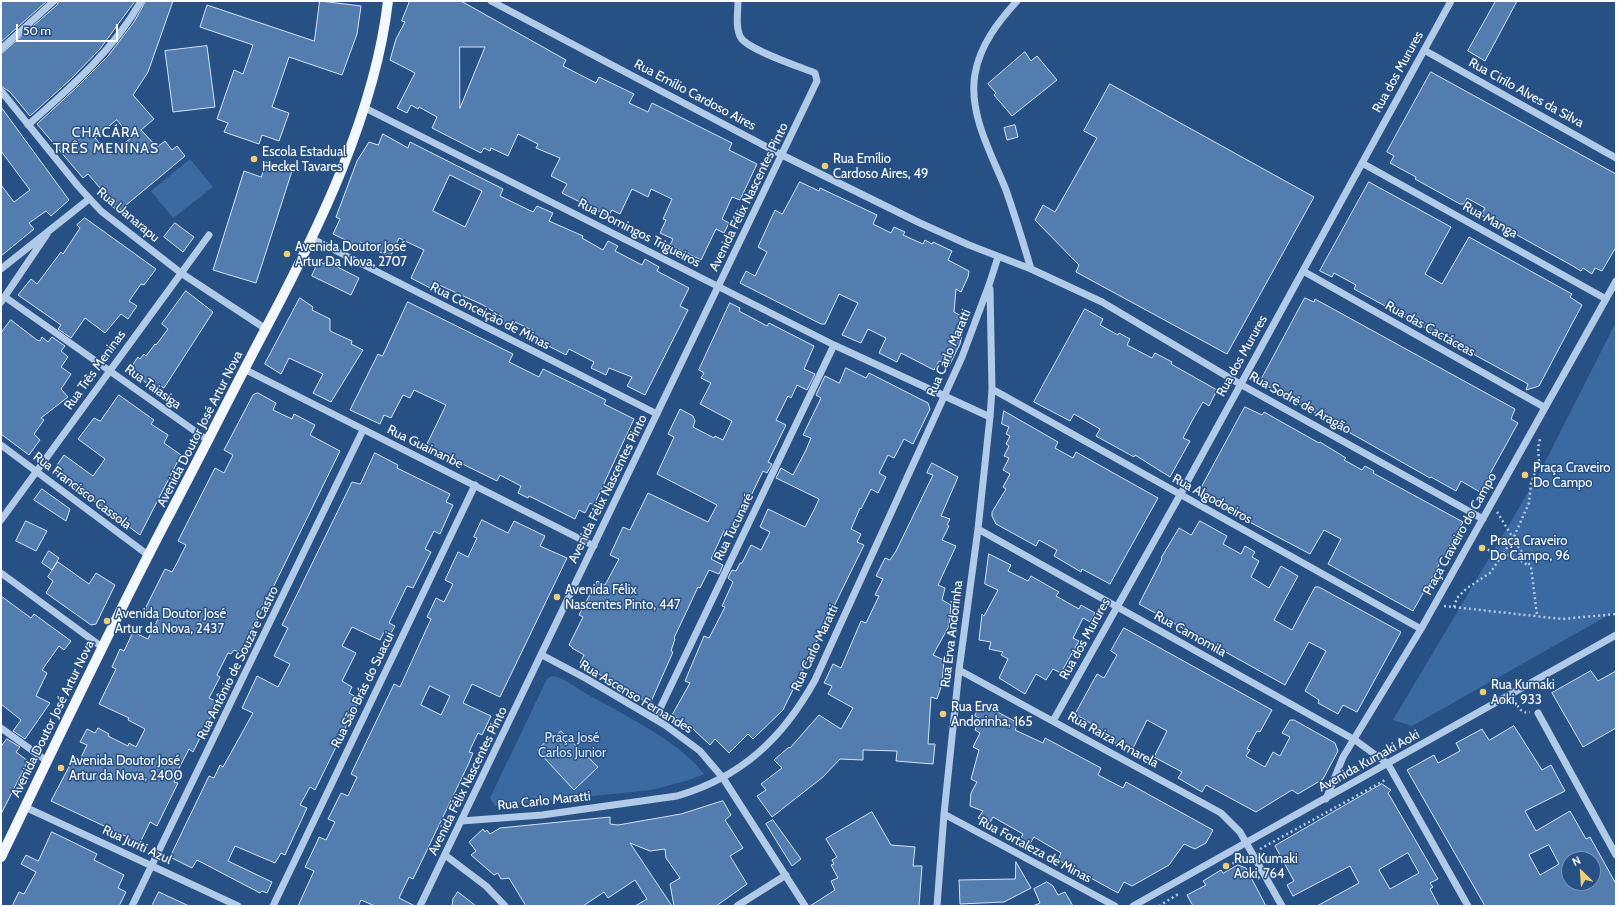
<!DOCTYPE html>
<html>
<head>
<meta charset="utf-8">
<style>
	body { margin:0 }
	#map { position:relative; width:1617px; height:907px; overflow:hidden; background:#275085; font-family:Cabin,sans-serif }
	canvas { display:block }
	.frame { position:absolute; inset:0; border:2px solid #fff; pointer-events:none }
	.north { position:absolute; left:1561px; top:851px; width:40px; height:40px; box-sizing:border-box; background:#275085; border:1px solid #7d96b6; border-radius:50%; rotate:335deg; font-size:11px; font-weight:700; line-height:16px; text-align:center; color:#fff }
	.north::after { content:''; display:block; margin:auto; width:14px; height:18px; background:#f0cd77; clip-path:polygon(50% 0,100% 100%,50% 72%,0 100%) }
	.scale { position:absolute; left:16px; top:24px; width:102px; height:18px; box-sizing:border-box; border:2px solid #fff; border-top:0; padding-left:5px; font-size:12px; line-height:14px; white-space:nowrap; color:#fff; -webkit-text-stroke:3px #275085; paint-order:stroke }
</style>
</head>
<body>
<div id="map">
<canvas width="1617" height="907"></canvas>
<div class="frame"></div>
<div class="north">N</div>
<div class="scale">50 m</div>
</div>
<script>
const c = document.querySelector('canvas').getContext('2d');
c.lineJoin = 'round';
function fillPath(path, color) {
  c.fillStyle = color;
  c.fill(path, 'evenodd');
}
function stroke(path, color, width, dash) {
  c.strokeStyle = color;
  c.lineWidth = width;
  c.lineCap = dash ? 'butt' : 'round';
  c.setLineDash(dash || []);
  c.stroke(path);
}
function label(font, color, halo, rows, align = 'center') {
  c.font = font + ' Cabin,sans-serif';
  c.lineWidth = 3;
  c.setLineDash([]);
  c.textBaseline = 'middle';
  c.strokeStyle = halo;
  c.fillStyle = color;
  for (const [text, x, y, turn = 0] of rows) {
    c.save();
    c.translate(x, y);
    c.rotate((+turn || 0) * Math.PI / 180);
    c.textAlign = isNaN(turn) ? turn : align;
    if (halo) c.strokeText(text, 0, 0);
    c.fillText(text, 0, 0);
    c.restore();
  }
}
fillPath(new Path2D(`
	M190 159 213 187 173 218 151 191Z
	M1616 322V611L1412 726 1393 720 1539 474Z
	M552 676C563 677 575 687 585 693 622 714 678 740 704 774L689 780 652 790 495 806 490 798 547 679Z`), '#3b6aa2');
const building = new Path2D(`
	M1 1H47L1 42Z
	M59 1H135L100 49 71 79 30 116 10 92 1 86V54L57 5Z
	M146 1H173L148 72 133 95 154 119 141 130 157 147 165 141 172 150 177 146 185 156 119 211 108 204 111 201 88 174 83 178 37 124 78 86 108 56 134 22ZM117 120 131 138 110 155 95 138Z
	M320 1 361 6 357 34 342 75 289 57 272 107 289 113 279 141 262 135 259 144 224 132 228 123 217 119 234 70 243 74 253 45 200 27 207 5 314 41Z
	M410 1H461L566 60 563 66 596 83 599 77 634 94 629 103 648 112 652 103 732 143 729 150 757 164 740 200 732 197 722 219 729 223 724 233 716 229 701 260 670 245 673 239 660 233 666 220 663 219 672 199 651 189 648 197 632 189 620 214 612 210 608 216 562 193 567 184 551 176 560 158 536 148 538 144 518 134 508 156 491 148 490 151 484 148 481 153 432 128 437 117 419 107 418 109 411 105 407 113 397 108 415 73 390 60 396 39 405 22 402 21ZM460 47H485L460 108Z
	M1496 1H1517L1485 61 1468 51Z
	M207 46 215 107 173 112 165 51Z
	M1025 52 1031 61 1037 56 1057 80 1012 116 994 95 996 93 988 84Z
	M1431 72 1616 174V247L1602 271 1595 268 1592 274 1583 268 1581 271 1571 265 1481 215 1485 208 1467 198 1464 204H1460L1415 179 1416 177 1390 163 1394 156 1387 152Z
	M1110 84 1314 197 1227 354 1076 272 1079 265 1035 220 1043 205 1055 212 1097 138 1084 131Z
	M1 107 69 200 51 216 46 211 29 223 34 229 1 256V185L14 202 30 190 1 151Z
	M1015 125 1018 137 1007 140 1004 128Z
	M383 134 408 148 410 142 503 189 500 196 533 212 537 206 553 213 549 221 583 236 582 238 603 250 608 241 618 246 615 251 642 265 645 259 659 267 657 271 689 288 680 306 688 310 645 395 627 386 632 377 609 368 606 375 591 368 594 362 569 349 566 355 531 337 534 331 515 322 513 328 500 322 502 317 483 305 437 284 434 290 411 278 424 250 399 238 390 257 360 242 358 246 333 234 340 219 336 217 357 161 369 142 378 145ZM450 175 482 191 465 227 433 211Z
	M266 162 292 171 256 283 213 270 244 171 261 177Z
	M800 182 819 191 820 188 877 215 873 224 891 233 894 227 905 232 903 235 923 244 925 240 932 244 933 242 952 251 948 260 969 271 968 277 961 292 956 289 954 312 965 318 960 344 949 366 939 361 934 370 901 353 897 362 879 353 886 338 868 329 861 343 842 335 858 303 839 294 825 324H821L740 283 746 271 755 276 767 252 758 247 775 210 782 214Z
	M1369 182 1451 227 1425 274 1442 284 1469 237 1572 294 1570 297 1582 305 1539 386 1526 390 1528 384 1354 289 1356 285 1334 273 1332 277 1320 271Z
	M85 218 156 269 144 285 141 284 129 301 137 306 128 319 121 314 105 333 85 318 71 338 58 329 61 325 18 295 31 279 37 284 61 252 63 254 80 228 77 225Z
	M175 223 194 237 183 252 164 237Z
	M319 261 324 264 326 261 359 278 351 295 312 276Z
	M186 291 213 312 164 388 159 385 156 390 129 370 138 357 140 359 144 354 146 356 155 344 156 345 168 329 162 324Z
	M300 298 313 307 312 310 330 319V331L352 341 351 344 363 350 331 402 313 393 323 374 289 358 281 374 265 364Z
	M1305 298 1314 302 1315 299 1515 409 1511 419 1518 423 1480 492 1461 481 1456 491 1431 477 1430 478 1260 382Z
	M408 302 513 354 509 362 539 377 543 369 606 400 604 404 634 419 594 505 590 503 585 513 579 510 575 519 529 496 528 498 518 493 521 486 500 475 497 481 426 446 446 405 414 390 410 398 403 395 391 418 384 415 380 424 350 410 378 354 382 356Z
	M730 303 740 308 739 311 767 326 769 323 814 346 804 369 815 374 807 390 797 385 791 398 788 396 776 420 786 425 768 462 772 464 767 473 763 471 732 535 724 531 711 559 723 565 719 574 709 570 700 588 698 587 674 638 675 639 671 651 673 652 650 704 580 663 584 655 572 648V647L569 645 583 617 579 615 597 581 605 585 619 559 610 555 623 527 630 530 648 493 708 522 717 505 657 474 674 437 668 434 680 409 693 416 695 421 693 427 714 438 715 436 723 440 732 421 700 404 711 383 701 378 704 373 699 370Z
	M1085 309 1103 319 1100 325 1118 335 1119 333 1130 339 1127 345 1152 358 1155 353 1172 362 1171 364 1217 390 1209 406 1203 402 1192 421 1183 438 1190 441 1170 477 1135 455 1134 457 1096 436 1100 429 1074 414 1070 421 1034 402Z
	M11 320 37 340 40 341 42 337 48 342 52 337 65 346 61 351 68 357 61 367 71 374 61 389 68 397 41 418 44 420 34 434 40 440 29 455 1 434V333Z
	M846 368 866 378 869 373 928 403 930 409 913 444 904 439 894 458 888 455 879 473 886 477 878 493 871 489 861 509 860 508 851 529 861 534 857 542 864 545 783 710 753 739 748 734 729 753 715 739 710 745 693 729 672 715 690 683 685 681 704 636 709 638 725 607 722 606 733 582 728 578 732 570 736 571 740 563H742L751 545 761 550 770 532 760 527 768 509 805 527 815 508 819 499 776 478 781 468 793 475 806 450 811 438 803 435 821 398 816 395 825 376 839 383Z
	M258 393 276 403 273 410 292 419 294 414 315 425 310 435 340 451 241 653 234 650 231 654 228 653 217 675 220 677 209 698 218 702 193 752 189 749 176 774 178 775 174 782 178 783 157 826 150 822 140 843 51 801 72 761 78 764 87 745 80 742 87 729 95 733 98 728 109 734 108 736 128 746 129 743 136 747 145 729 128 720 129 718 99 704 116 669 112 667 120 649 124 651 133 632 148 639 158 619 153 617 154 614 145 609 165 569 172 572 177 563 186 545 178 541 215 468 224 473 233 455 224 450 253 395Z
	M119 395 154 420 151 424 168 435 164 443 181 455 140 535 53 471 64 455 93 476 105 459 78 439 94 418 100 421Z
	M1245 407 1262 415 1264 412 1319 443 1320 442 1346 458 1344 460 1362 470 1365 466 1374 471 1373 473 1463 522 1413 611 1328 564 1341 539 1324 530 1310 554 1242 518V517L1201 495V488Z
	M1004 411 1058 442 1055 448 1073 458 1076 452 1158 498 1110 584 1082 569 1081 572 1054 556 1057 550 1039 540 1036 546 996 524 992 516V512L1006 489 1003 487 1010 474 1003 470 1009 458 1004 456 1009 446 1006 444 1010 436 1006 434 1009 427 1002 424Z
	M375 453 398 465 397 468 450 494 446 502 453 505 440 534 434 531 425 549 431 552 413 588 407 586 389 623 395 626 390 635 384 632 380 640 352 627 342 646 356 653 342 681 352 687 349 693 358 698 355 703 357 704 315 790 310 787 300 805 307 808 285 855 281 853 275 863 235 846 228 861 272 882 267 893 262 891 260 893 197 860 192 868 170 857 209 776 214 778 220 765 223 767 253 713 242 708 257 676 278 687 290 664 274 656 288 628 282 625 352 482 360 484Z
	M932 463 958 477 941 516 950 519 947 525 949 526 942 540 956 546 938 585 945 588 942 600 951 605 949 626 933 655 944 660 942 684 937 699 931 697 928 744H935L933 764 896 761 897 751 863 750V760L840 759 823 777 772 817 757 796 766 790 761 784 782 768 774 760 789 747 790 748 819 715 841 729 853 708 828 694 832 686 824 683 833 664 841 668 861 621 866 623 879 596 875 595 883 579 876 576 885 558 890 560 896 551 933 475 927 473Z
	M42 489 70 509 66 521 34 500Z
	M482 520 508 533 514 521 545 536 540 546 567 558 500 697 472 684 463 703 491 716 482 735 478 733 469 752 473 753 468 765 413 879 409 877 399 898 415 906H375L361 900 358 906H298L314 871 305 867 317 842 319 837 326 840 335 822 328 819 341 793 348 796 357 777 351 774 394 684 400 687 431 619 427 617 436 598 444 602 453 584 445 580 458 552 468 557 477 538 474 537ZM430 686 450 696 441 715 421 705Z
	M26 521 47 531 36 551 16 541Z
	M1200 521 1227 536 1223 544 1241 554 1245 546 1255 552 1252 557 1259 561 1251 577 1269 588 1281 566 1298 576 1274 620 1292 630 1315 587H1319L1401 632 1357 712 1343 705 1338 714 1318 703 1319 700 1305 691 1326 651 1309 642 1285 685 1139 604 1162 559 1161 558 1179 528 1191 535Z
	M49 551 59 558 52 570 42 563Z
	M989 554 1011 565 1008 571 1028 581 1031 576 1059 592 1056 596 1079 609 1081 605 1095 613 1090 622 1083 618 1073 638 1079 641 1061 673 1053 669 1046 680 1036 674 1025 694 999 678 1008 659 1001 655 1003 652 989 649 991 642 979 640 982 614 984 616 998 590 985 584Z
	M58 562 89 584 96 573 115 585 96 624 91 625 46 593 53 581 48 577Z
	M1 596 31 618 34 614 71 641 64 650 59 646 42 670 47 673 36 696 50 703 25 739 13 731 21 720 1 704Z
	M1124 628 1272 710 1260 732 1257 731 1247 749 1250 750 1246 756 1265 767 1273 752 1280 756 1290 737 1282 733 1290 720H1294L1335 743 1338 751 1323 779 1298 794 1292 790 1256 812 1206 785 1202 792 1178 778 1182 772 1154 757 1167 731 1147 720 1131 752 1110 740 1112 736 1075 714 1097 674 1104 678 1117 655 1111 651Z
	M1591 671 1598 681 1616 671V728L1583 747 1552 693Z
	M981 703 1018 723 1015 730 1043 743 1045 738 1101 768 1098 775 1104 778 1123 788 1126 782 1213 830 1206 843 1195 849 1184 844 1169 865 1132 886 1124 882 1118 893 1058 860 1061 853 1034 837 1029 845 1020 840 1023 834 993 817 989 824 978 818 983 811 970 806 971 793 977 782 971 779 979 750 973 747 980 733 975 730 979 718 975 716Z
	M1514 726 1542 770 1551 765 1565 791 1525 811 1536 831 1570 811 1586 839 1590 837 1616 884V906H1485L1407 770 1434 755 1438 763 1460 751 1456 743 1482 729 1489 740ZM1549 845 1559 864 1540 875 1529 855ZM1569 859H1593V883H1569Z
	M561 731 598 767 574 790 537 750 550 738 552 740Z
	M7 739 20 747 16 752 28 761 1 814V747Z
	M1382 784 1391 790 1388 793 1438 879 1430 883 1433 887 1430 889 1439 906H1317L1359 883 1350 866 1293 896 1287 885 1294 881 1275 846ZM1408 853 1419 873 1390 889 1379 870Z
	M723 801 731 815 725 820 743 848 730 856 747 884 716 906H674L670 884 680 878 666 858 665 849 650 851 630 843 672 906H635L647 899 635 880 608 898 604 892 583 906H526L509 878 501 879 498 873 494 875 471 855 476 851 469 842 483 829 485 832 487 830 490 834 500 828 610 817V824L618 825 681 814Z
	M872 812 891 845 915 847 913 866H922L919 906H810L835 890 831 881 838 878 831 865 834 864 832 860 837 857 826 839Z
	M773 820 801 859 792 866 766 824Z
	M52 832 97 854 94 860 124 875 118 888 126 892 119 906H12L19 892 24 894 36 872 21 864 26 855 38 861Z
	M1016 862 1031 888 1004 902 960 904 959 880 1015 879Z
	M1238 865 1246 868 1266 906H1193L1187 895 1206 885 1203 881 1221 870 1223 873Z
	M1047 882 1053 886 1058 895 1065 892 1073 906H1033L1040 903 1034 889Z
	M159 892 189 906H152Z
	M458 892 476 906H452L453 899Z`);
fillPath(building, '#537caf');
stroke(building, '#d5e4f6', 1);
stroke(new Path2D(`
	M1497 512 1531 567 1537 615
	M1478 547 1517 558 1529 566
	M1444 606 1562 619 1616 614
	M1454 607 1457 598 1467 588 1490 573 1513 539 1529 503 1531 483 1539 462 1538 448 1540 439
	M1515 701C1519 708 1521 714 1530 712
	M1260 849 1387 779
	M1228 866 1243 858
	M1159 906 1180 893`), '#b1cae8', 2.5, [2, 3]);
stroke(new Path2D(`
	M491 1 782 155 920 223 969 245 1031 269 1102 302 1240 384 1483 519
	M1017 1C998 22 980 45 975 74 968 114 992 155 1006 190 1015 216 1023 242 1031 269
	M1 49 54 1
	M1424 50 1616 158
	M1 91 78 186 101 211 181 273 266 329
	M365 108 834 345 990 417
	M28 125C70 88 113 51 141 1
	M1362 163 1606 299
	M311 238 657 414
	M1 269 89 199
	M1303 271 1544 407
	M5 297 209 441
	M1 302 47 234
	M246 370 594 546
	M992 389 1421 629
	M1 445 148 555
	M1 520 209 235
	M978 529 1355 740 1388 764 1468 906
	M1 573 102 647
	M542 655 587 679 665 725 700 751 723 778 805 906
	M959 670 1221 813 1240 832 1282 906
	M1538 713 1616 855
	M655 719 834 345
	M1053 721 1180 495 1451 1
	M1 728 47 761
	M1326 799 1343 757 1421 629 1616 281
	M25 807 238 906
	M944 814 1115 906
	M461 821 542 815 677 796C742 777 783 738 815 680L962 357 989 285 998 257
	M445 855 486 886 505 906
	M132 906 363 430
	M273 906 475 485
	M420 906 817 81 815 73C800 67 749 50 741 38 735 28 738 12 738 1
	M737 906 786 875
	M937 906 944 814 959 670 978 529 990 417 992 389 990 289
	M1133 906 1616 635`), '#b1cae8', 7);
stroke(new Path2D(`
	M1 857C55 745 108 632 166 521 200 457 232 392 266 328 319 228 375 113 388 1`), '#f3f7fe', 10);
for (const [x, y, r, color] of [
	[254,159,4,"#f0cd77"],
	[825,166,4,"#f0cd77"],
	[287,254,4,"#f0cd77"],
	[1525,475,4,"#f0cd77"],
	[1482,548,4,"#f0cd77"],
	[557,597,4,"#f0cd77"],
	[107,621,4,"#f0cd77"],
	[1483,692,4,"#f0cd77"],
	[943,714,4,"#f0cd77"],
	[61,768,4,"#f0cd77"],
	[1226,866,4,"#f0cd77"]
]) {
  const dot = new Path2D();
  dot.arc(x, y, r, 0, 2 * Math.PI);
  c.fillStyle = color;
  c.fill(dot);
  stroke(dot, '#275085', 1.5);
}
label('13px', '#fff', '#275085', [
	["Rua dos Murures",1398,72,-61],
	["Rua Cirilo Alves da Silva",1526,93,29],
	["Rua Emílio Cardoso Aires",695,95,28],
	["Avenida Félix Nascentes Pinto",749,197,-64],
	["Rua Uanarapu",128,215,40],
	["Rua Manga",1490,220,29],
	["Rua Domingos Trigueiros",639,233,27],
	["Rua Conceição de Minas",490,316,27],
	["Rua das Cactáceas",1430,329,29],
	["Rua Carlo Maratti",949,353,-67],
	["Rua dos Murures",1242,356,-61],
	["Rua Três Meninas",95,370,-54],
	["Rua Taiasiga",153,387,36],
	["Rua Sodré de Aragão",1300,403,29],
	["Avenida Doutor José Artur Nova",200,429,-63],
	["Rua Guainanbe",425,447,26],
	["Avenida Félix Nascentes Pinto",608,489,-64],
	["Rua Francisco Cassola",82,491,37],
	["Rua Algodoeiros",1212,499,29],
	["Rua Tucunaré",734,527,-64],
	["Praça Craveiro do Campo",1460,534,-61],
	["Rua Erva Andorinha",952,634,-83],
	["Rua Camomila",1190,634,29],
	["Rua dos Murures",1085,639,-61],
	["Rua Carlo Maratti",815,648,-65],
	["Rua Antônio de Souza e Castro",238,663,-64],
	["Rua São Brás do Suacui",363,690,-64],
	["Rua Ascenso Fernandes",636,697,31],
	["Avenida Doutor José Artur Nova",53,719,-64],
	["Rua Raiza Amarela",1113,740,29],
	["Avenida Kumaki Aoki",1369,761,-29],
	["Avenida Félix Nascentes Pinto",468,781,-64],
	["Rua Carlo Maratti",544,801,-6],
	["Rua Juriti Azul",137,845,25],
	["Rua Fortaleza de Minas",1035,850,28]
]);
label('13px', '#fff', '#275085', [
	["Escola Estadual",262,152],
	["Heckel Tavares",262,167],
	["Rua Emílio",833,159],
	["Cardoso Aires, 49",833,174],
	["Avenida Doutor José",295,247],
	["Artur Da Nova, 2707",295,262],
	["Praça Craveiro",1533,468],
	["Do Campo",1533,483],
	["Praça Craveiro",1490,541],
	["Do Campo, 96",1490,556],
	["Avenida Félix",565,590],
	["Nascentes Pinto, 447",565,605],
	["Avenida Doutor José",115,614],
	["Artur da Nova, 2437",115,629],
	["Rua Kumaki",1491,685],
	["Aoki, 933",1491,700],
	["Rua Erva",951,707],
	["Andorinha, 165",951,722],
	["Avenida Doutor José",69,761],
	["Artur da Nova, 2400",69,776],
	["Rua Kumaki",1234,859],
	["Aoki, 764",1234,874]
], 'left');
label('13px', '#d5e4f6', '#275085', [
	["Praça José",572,738],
	["Carlos Junior",572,753]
]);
c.letterSpacing = '1px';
label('14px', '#fff', '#275085', [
	["CHACÁRA",106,133],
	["TRÊS MENINAS",106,149]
]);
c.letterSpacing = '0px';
</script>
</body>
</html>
